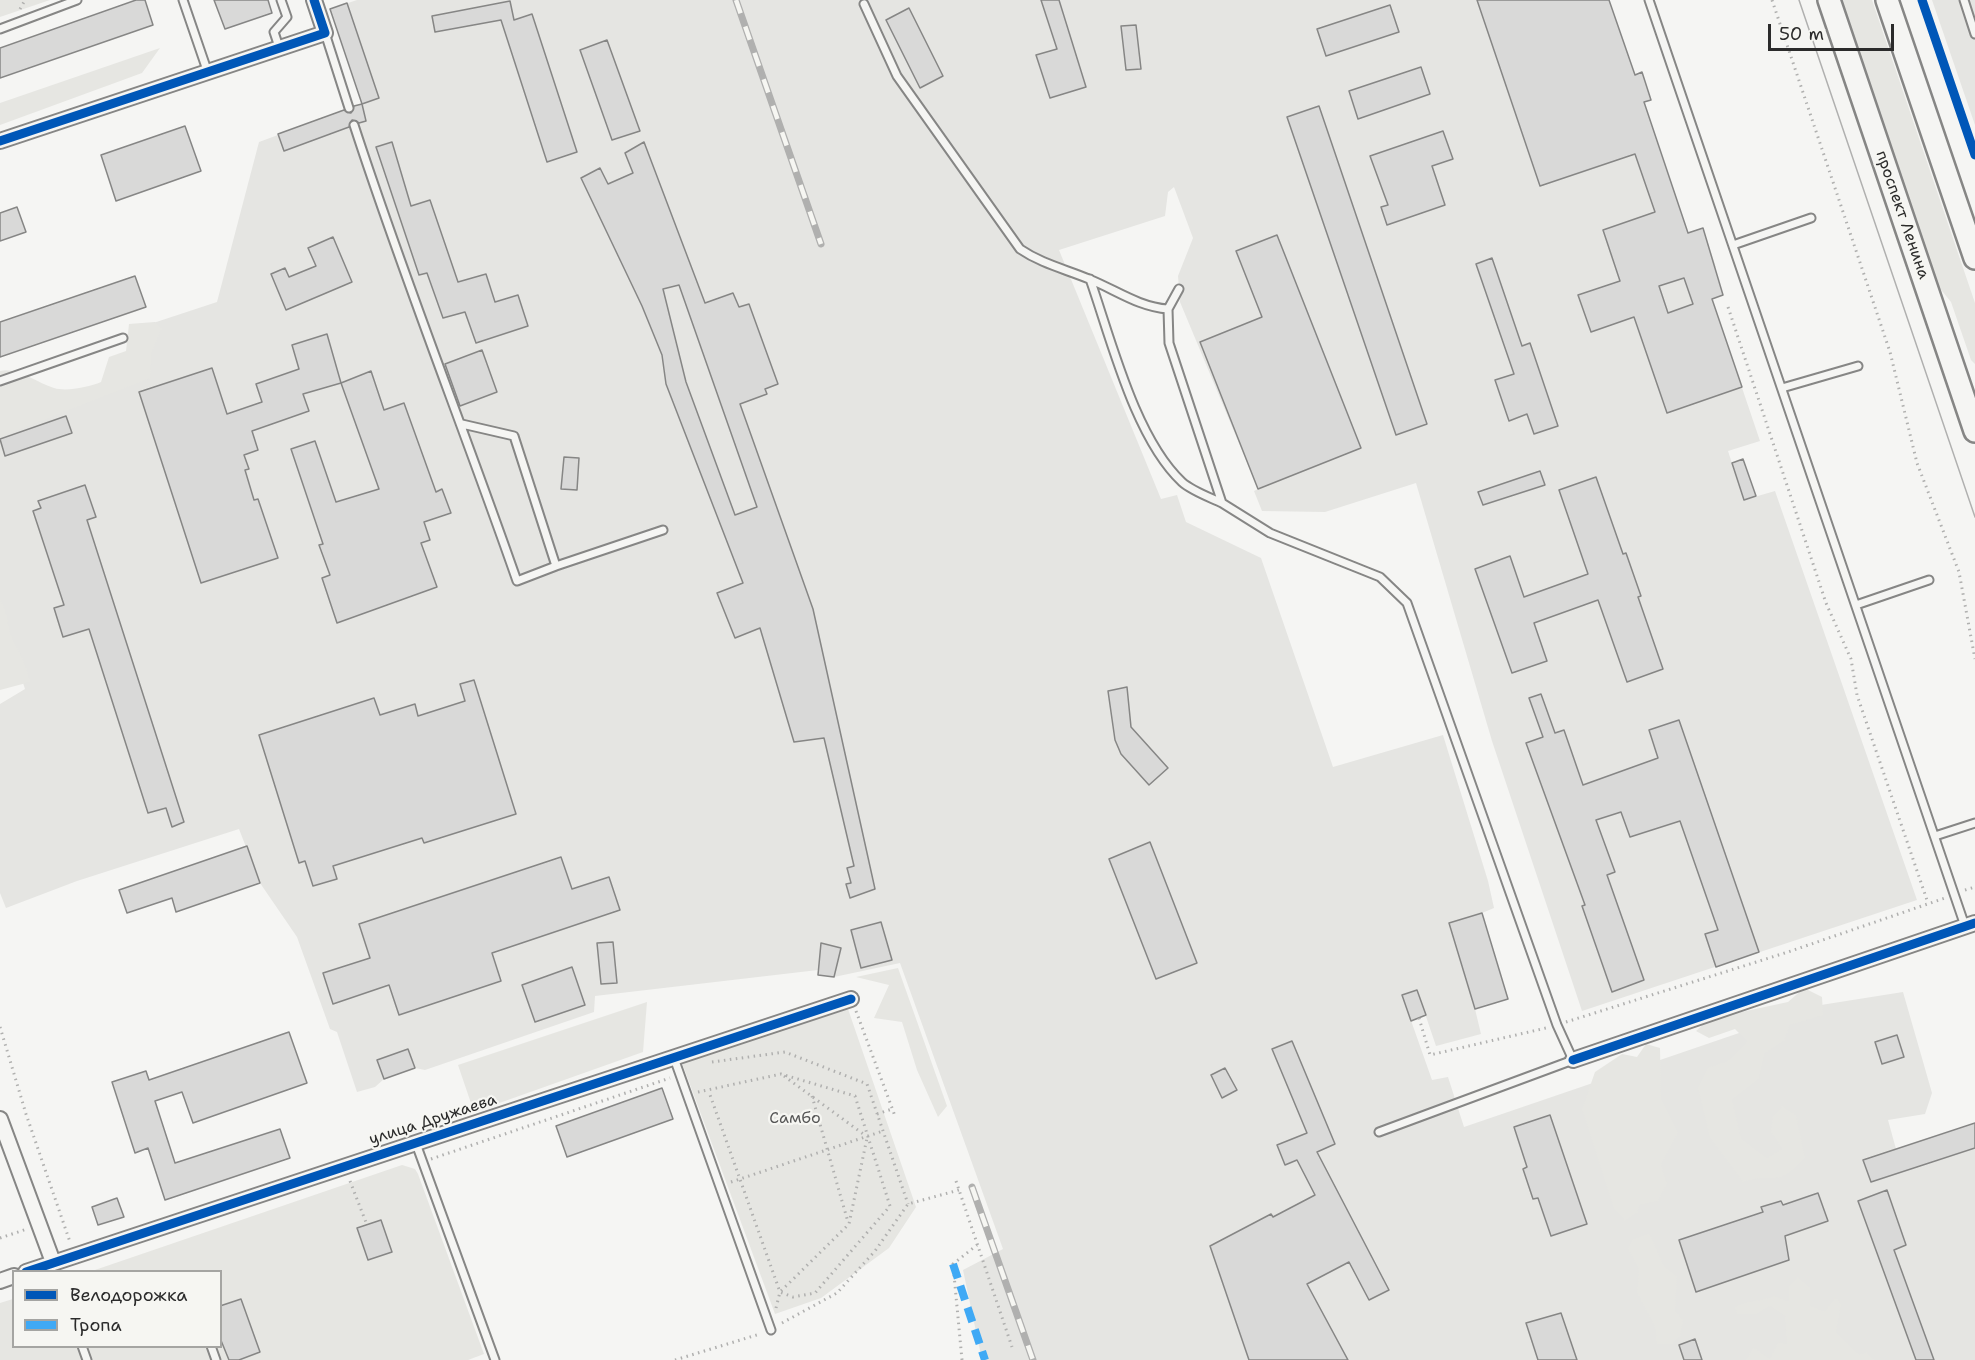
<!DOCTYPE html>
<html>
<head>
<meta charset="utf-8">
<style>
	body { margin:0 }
	#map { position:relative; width:1975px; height:1360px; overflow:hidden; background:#f5f5f3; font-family:"Shantell Sans",sans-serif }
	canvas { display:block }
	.legend { position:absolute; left:12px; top:1270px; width:210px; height:78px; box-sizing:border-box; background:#f6f6f2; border:2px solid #a5a5a2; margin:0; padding:8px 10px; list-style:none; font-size:18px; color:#2b2b2b }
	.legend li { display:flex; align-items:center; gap:12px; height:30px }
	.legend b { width:30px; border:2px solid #a5a5a2 }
	.scale { position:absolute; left:1768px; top:24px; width:126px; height:27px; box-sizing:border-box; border:3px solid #2b2b2b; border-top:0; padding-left:8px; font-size:18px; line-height:21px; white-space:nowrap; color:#2b2b2b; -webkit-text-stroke:4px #f6f6f2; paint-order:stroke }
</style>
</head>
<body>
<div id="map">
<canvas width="1975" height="1360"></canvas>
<ul class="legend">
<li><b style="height:8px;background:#0057b8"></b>Велодорожка</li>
<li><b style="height:8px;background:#3fa9f5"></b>Тропа</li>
</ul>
<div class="scale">50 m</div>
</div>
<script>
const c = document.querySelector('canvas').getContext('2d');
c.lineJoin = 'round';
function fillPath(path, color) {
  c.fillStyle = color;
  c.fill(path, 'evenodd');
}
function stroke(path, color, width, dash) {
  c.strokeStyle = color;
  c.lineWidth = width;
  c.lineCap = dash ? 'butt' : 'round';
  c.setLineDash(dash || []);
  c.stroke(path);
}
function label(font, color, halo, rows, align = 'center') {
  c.font = font + ' "Shantell Sans",sans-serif';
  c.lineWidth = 4.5;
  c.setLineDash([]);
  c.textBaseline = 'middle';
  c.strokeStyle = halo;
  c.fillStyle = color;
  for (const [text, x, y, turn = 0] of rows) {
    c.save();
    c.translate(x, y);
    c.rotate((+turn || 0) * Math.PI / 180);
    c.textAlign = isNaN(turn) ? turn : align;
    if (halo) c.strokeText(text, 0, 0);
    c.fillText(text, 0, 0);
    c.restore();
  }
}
fillPath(new Path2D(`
	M357 0H1609L1634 75 1642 72 1651 100 1644 103 1688 232 1703 228 1716 267 1713 268 1723 295 1712 299 1760 441 1728 451 1744 500 1775 491 1917 900 1582 1011 1492 741 1416 483 1325 512 1262 511 1254 491 1258 489 1180 302 1178 276 1193 238 1174 187 1168 192 1165 216 1059 250 1161 499 1177 495 1186 522 1261 558 1333 767 1443 735 1488 881 1494 908 1482 913 1508 999 1475 1009 1481 1034 1436 1046 1417 990 1402 995 1432 1080 1448 1077 1464 1127 1821 1005 1903 992 1932 1093 1925 1114 1888 1120 1896 1149 1975 1123V1360H982L963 1270 1003 1249 900 963 834 977 817 975 818 970 595 996 594 1012 425 1070 415 1068 384 1079 375 1087 357 1092 337 1032 330 1029 297 937 260 883 239 829 77 881 6 908 0 893V704L25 689 0 613V425L142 374 129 331 217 302 259 142 362 104 330 9Z
	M1932 0H1975V125Z`), '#e5e5e2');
fillPath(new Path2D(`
	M0 0H50L0 17Z
	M1841 0H1872L1975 303V364L1971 360 1951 302 1938 286Z
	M160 48 142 73 0 125V103Z
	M155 322 162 328 152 352 150 378 0 437V371C19 367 36 383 54 388 66 392 89 387 101 382L109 357 126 351 129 324Z
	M0 600C9 613 6 624 12 637 19 653 27 664 30 682L0 690Z
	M898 968 947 1106 938 1117 917 1070 902 1022 874 1018 889 985 856 977Z
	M1804 988 1822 997 1823 1015 1790 1025 1784 1041 1765 1053 1759 1079 1732 1100 1741 1138 1767 1158 1782 1149 1771 1132 1773 1116 1782 1106 1796 1115 1805 1158C1776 1190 1775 1171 1743 1182L1710 1138 1698 1088 1708 1068 1728 1061 1747 1041 1735 1029 1709 1038 1696 1031 1709 1019 1788 1002Z
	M647 1002 643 1052 474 1112 458 1065Z
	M848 1009 916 1207 889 1248 821 1298 775 1314 682 1063Z
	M1646 1044 1660 1048 1661 1099 1678 1133 1661 1165 1667 1184 1658 1201 1640 1205 1637 1213 1625 1221 1614 1209 1582 1109 1595 1072 1622 1054 1637 1057Z
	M402 1165 415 1169 418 1174 484 1354 468 1360H0V1303L13 1299 14 1346H220V1272L92 1271Z
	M1650 1234 1664 1266 1677 1276 1675 1310 1683 1320 1680 1337 1672 1344H1657L1655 1327 1637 1293 1639 1270 1628 1249 1633 1239Z
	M1798 1277 1810 1287V1306L1824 1312 1836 1297 1841 1305 1836 1332 1860 1355 1867 1352 1874 1360H1746L1753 1347 1770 1359 1778 1342 1787 1344 1785 1316 1770 1306 1757 1314H1737L1735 1307C1746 1300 1761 1302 1774 1296L1789 1302V1286Z`), '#e6e6e2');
const building = new Path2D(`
	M136 0H145L153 25 0 78V48Z
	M214 0H268L272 13 225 29Z
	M1041 0H1059L1086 87 1050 98 1036 55 1057 49Z
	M1477 0H1609L1635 75 1642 72 1651 100 1644 102 1688 233 1703 228 1723 295 1712 299 1742 387 1667 413 1634 317 1591 332 1578 295 1620 281 1603 230 1655 212 1635 154 1540 186ZM1684 278 1693 304 1668 313 1659 286Z
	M510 1 514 20 532 14 577 152 547 162 501 20 435 32 432 16Z
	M347 3 379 98 362 104 330 9Z
	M1390 5 1399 32 1326 56 1317 29Z
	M909 8 943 76 920 88 886 20Z
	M1136 25 1141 69 1126 70 1121 26Z
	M607 40 640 131 612 140 580 50Z
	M1421 67 1430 94 1358 119 1349 91Z
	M362 104 366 121 359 123 352 120 349 127 284 151 278 134 344 110 351 113 354 106Z
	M1319 106 1427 424 1396 435 1287 117Z
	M185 126 201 171 116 201 101 155Z
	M1443 131 1453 159 1432 166 1445 205 1387 225 1381 207 1388 205 1370 156Z
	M392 142 411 206 430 200 458 282 486 274 495 302 518 295 528 326 476 343 465 312 443 318 427 273 419 275 376 147Z
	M644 142 705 303 733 293 739 307 749 304 778 384 765 389 767 394 740 404 813 609 875 889 850 898 846 884 851 883 847 868 854 866 824 738 794 742 760 628 735 638 717 593 743 583 666 384 662 355 642 306 581 178 600 168 608 184 633 173 625 153ZM679 285 757 507 735 515 686 382 663 289Z
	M17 207 26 232 0 241V213Z
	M1277 235 1361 448 1258 489 1200 342 1262 317 1236 251Z
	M333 237 352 282 286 310 271 274 285 268 289 277 316 266 308 248Z
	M1492 258 1522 346 1530 343 1558 426 1534 434 1527 414 1509 421 1495 380 1514 374 1476 264Z
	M135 276 146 307 0 357V322Z
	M327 334 341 383 303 394 309 411 252 431 258 450 244 455 249 469 245 470 254 500 258 499 278 558 201 583 139 392 212 368 227 414 262 402 256 384 299 369 292 345Z
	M482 350 497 392 460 406 445 364Z
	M371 371 384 410 404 403 436 492 442 489 451 513 424 522 430 540 421 543 437 587 337 623 322 578 330 575 319 545 323 544 291 449 315 441 336 502 379 489 341 383Z
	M66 416 72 433 5 456 0 439Z
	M564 457 579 458 577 490 561 489Z
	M1743 459 1756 496 1744 500 1732 463Z
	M1540 471 1545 485 1483 505 1478 492Z
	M1596 477 1623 554 1626 553 1641 596 1638 597 1663 669 1627 682 1598 600 1534 623 1547 661 1512 673 1475 569 1510 556 1524 597 1588 574 1559 490Z
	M85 485 96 517 87 520 184 822 172 827 166 808 148 813 89 629 63 637 54 608 64 605 33 511 41 508 38 501Z
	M474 680 516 814 424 843 422 838 333 866 337 879 313 886 305 861 299 863 259 735 374 698 380 715 415 704 418 716 465 701 460 684Z
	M1127 687 1131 727 1168 768 1149 785 1121 754 1115 740 1108 691Z
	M1541 694 1555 733 1564 730 1583 785 1658 758 1649 730 1679 720 1759 952 1716 967 1705 934 1718 930 1680 821 1630 837 1621 812 1596 820 1615 872 1607 875 1644 980 1612 992 1582 906 1585 905 1526 743 1543 737 1529 698Z
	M1150 842 1197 963 1156 979 1109 859Z
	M247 846 260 883 176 912 172 898 127 913 119 890Z
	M561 857 572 889 609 877 620 910 492 953 501 981 399 1015 389 985 333 1004 323 973 370 958 359 924Z
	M1482 913 1508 999 1475 1009 1449 923Z
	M881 922 892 960 861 968 851 930Z
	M613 942 617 983 601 984 597 943Z
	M821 943 841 948 834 977 818 975Z
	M572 967 585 1005 535 1022 522 985Z
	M1417 990 1426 1015 1411 1021 1402 995Z
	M289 1032 307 1083 193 1123 182 1092 155 1101 175 1163 280 1129 290 1158 165 1200 148 1148 135 1153 112 1082 146 1071 149 1080Z
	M1897 1035 1904 1057 1882 1064 1875 1042Z
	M1292 1041 1335 1144 1317 1152 1389 1290 1369 1300 1349 1262 1307 1284 1348 1360H1249L1210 1246 1271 1214 1273 1217 1315 1195 1297 1160 1285 1165 1277 1145 1307 1133 1272 1049Z
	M408 1049 415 1068 384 1079 377 1060Z
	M1225 1068 1237 1090 1222 1098 1211 1075Z
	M662 1088 673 1119 567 1157 556 1126Z
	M1550 1115 1587 1224 1551 1236 1538 1198 1533 1199 1523 1169 1527 1167 1514 1127Z
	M1975 1123V1148L1871 1182 1863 1160Z
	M1887 1190 1906 1245 1894 1250 1934 1360H1916L1858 1201Z
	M1818 1193 1828 1221 1785 1236 1789 1260 1696 1292 1679 1240 1763 1212 1761 1207 1781 1201 1783 1205Z
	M117 1198 124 1217 98 1225 92 1207Z
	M381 1220 392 1252 368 1260 357 1228Z
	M241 1299 260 1352 239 1360H229L220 1338V1306Z
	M1561 1313 1577 1360H1538L1526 1323Z
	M1695 1339 1702 1360H1684L1679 1345Z`);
fillPath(building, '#d9d9d8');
stroke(building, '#868685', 1.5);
const lane = new Path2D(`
	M183 0 207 70
	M1649 0 1965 926
	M1964 0 1975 34
	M864 4 897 76 1020 249C1042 264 1065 269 1089 279 1116 290 1139 307 1168 309
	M0 29 77 0
	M325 33 349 108
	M279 47 274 32 287 17 281 0
	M354 125C404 279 464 429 517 581L556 566 514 436 462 424
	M1733 245 1811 218
	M1090 279C1111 339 1135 438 1182 482 1192 491 1209 497 1222 503
	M1179 289 1168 309 1169 343 1222 503 1270 533 1380 577 1407 603 1557 1025 1573 1060 1379 1132
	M0 381 123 338
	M1782 388 1858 366
	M556 566 663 530
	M1856 605 1929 580
	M1935 836 1975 823
	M674 1058 771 1330
	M415 1141 495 1360
	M82 1346 87 1360
	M211 1346 216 1360`);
const street = new Path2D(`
	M0 141 325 33 314 0
	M1573 1060 1975 923
	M0 1119 53 1262
	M26 1272 851 999
	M0 1281 14 1276`);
const primary = new Path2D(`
	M1829 0 1975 431
	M1887 0 1975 258`);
stroke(lane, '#868685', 11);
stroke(street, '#868685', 18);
stroke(primary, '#868685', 26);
stroke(new Path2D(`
	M1772 0 1890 352 1917 463 1959 572 1975 659
	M20 9 25 0
	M1728 307 1826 603 1851 659 1857 695 1928 903
	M1965 890 1975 887
	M856 1011 895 1116
	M1419 1018 1430 1055 1546 1028
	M1566 1022 1788 952 1945 898
	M0 1027 26 1114 70 1242
	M712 1062 785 1052 867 1084 908 1204
	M784 1076 866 1136
	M698 1092 781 1074 855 1096 890 1206 815 1293 793 1297 780 1292 709 1092
	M812 1096 848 1222
	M877 1114 892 1109
	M431 1159 670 1078
	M350 1181 367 1225
	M956 1181 1012 1347
	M731 1182 883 1131
	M0 1238 27 1229
	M776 1308 780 1292 849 1224 867 1138
	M782 1323 837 1293 875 1251 908 1204 959 1190
	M675 1360 760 1334
	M962 1360 953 1264 977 1245`), '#b0b0af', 3, [1.5, 4.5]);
stroke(lane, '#f5f5f3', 7);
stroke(street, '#f5f5f3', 14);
stroke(primary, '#f5f5f3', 21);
stroke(new Path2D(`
	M1799 0 1975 517`), '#b0b0af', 1.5);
const rail = new Path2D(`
	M736 0 821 244
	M972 1187 1033 1360`);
stroke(rail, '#b0b0af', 7);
stroke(rail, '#f6f6f2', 4.5, [14]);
stroke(new Path2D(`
	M953 1264 985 1360`), '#3fa9f5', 8, [15, 8]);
stroke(new Path2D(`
	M1922 0 1975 155
	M0 141 325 33 314 0
	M1573 1060 1975 923
	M26 1272 851 999`), '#0057b8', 9);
label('16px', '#2b2b2b', '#f6f6f2', [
	["проспект Ленина",1902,215,71],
	["улица Дружаева",433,1120,-18]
]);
label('16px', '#565656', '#f6f6f2', [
	["Самбо",795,1119]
]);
</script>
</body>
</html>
